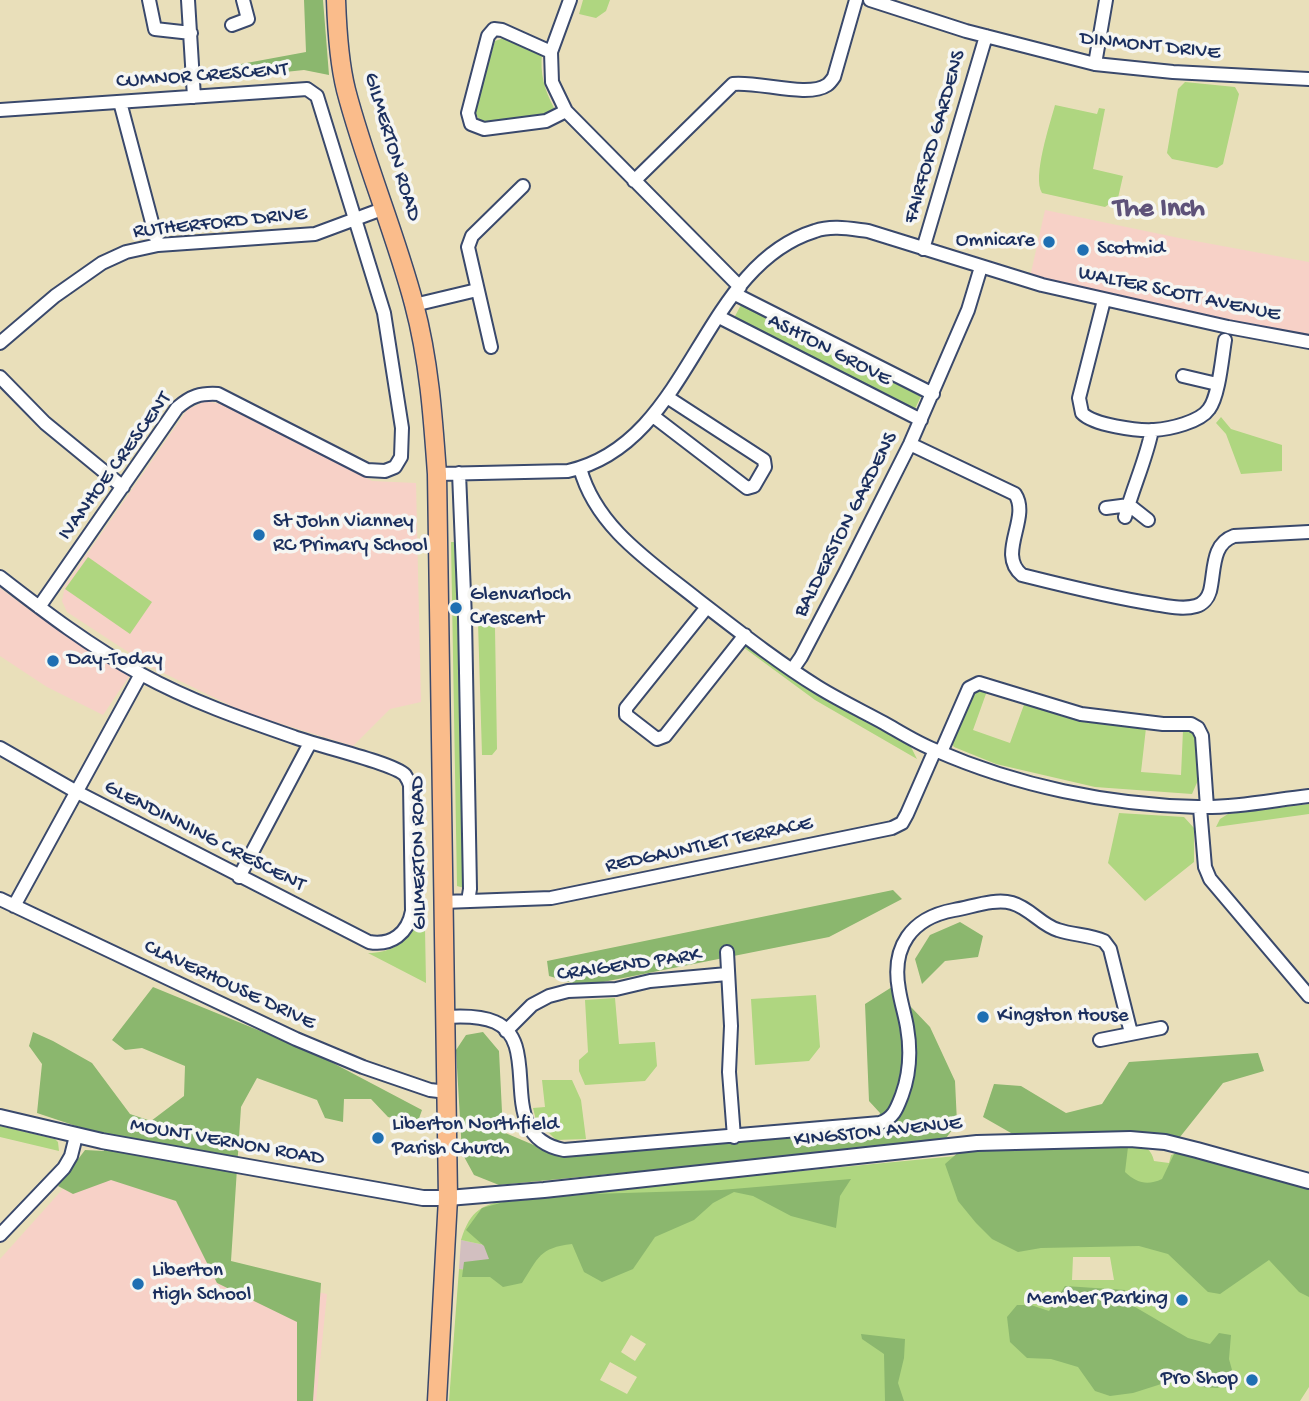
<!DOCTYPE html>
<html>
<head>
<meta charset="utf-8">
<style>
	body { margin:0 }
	canvas { display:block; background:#e9dfba }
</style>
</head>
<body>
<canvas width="1309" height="1401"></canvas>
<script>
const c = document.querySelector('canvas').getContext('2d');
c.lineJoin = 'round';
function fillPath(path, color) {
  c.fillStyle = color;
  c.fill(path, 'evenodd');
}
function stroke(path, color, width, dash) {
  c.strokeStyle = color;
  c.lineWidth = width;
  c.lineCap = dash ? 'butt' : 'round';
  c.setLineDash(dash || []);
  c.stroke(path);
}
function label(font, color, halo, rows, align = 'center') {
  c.font = font + ' "Gochi Hand",sans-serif';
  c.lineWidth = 7;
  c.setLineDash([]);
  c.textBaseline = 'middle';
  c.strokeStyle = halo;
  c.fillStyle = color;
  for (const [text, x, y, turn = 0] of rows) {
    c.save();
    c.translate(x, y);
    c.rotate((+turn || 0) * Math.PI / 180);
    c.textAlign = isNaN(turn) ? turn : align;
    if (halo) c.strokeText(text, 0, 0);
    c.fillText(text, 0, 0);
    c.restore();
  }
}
fillPath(new Path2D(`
	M1045 210 1179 238 1309 262V337L1030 277Z
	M205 401 227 405 372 481 416 483 421 702 390 709 353 746 246 713 151 667 67 612 62 601 65 586 187 410Z
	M0 588 35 614 130 675 103 715 47 687 0 656Z
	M87 1162 233 1197 227 1274 327 1294 316 1401H0V1259Z`), '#f7d1c7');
fillPath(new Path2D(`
	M461 1240 494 1247 492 1273 459 1269Z`), '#d2bfc0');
fillPath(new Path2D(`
	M583 0H610L606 11 596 18 579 14Z
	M506 37 542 53C540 74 544 89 554 108L547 115 488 124 479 119 474 111 495 41Z
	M1185 82 1235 87 1239 94 1223 164 1217 168 1172 159 1167 153 1178 89Z
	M1055 105 1097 114 1099 108 1105 109 1093 169 1123 176 1118 198 1105 207 1042 193C1032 177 1050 124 1055 105Z
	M742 303 922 394 914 411 734 318Z
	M1221 417 1231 429 1282 445V471L1241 474 1226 434 1216 423Z
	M451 542H457L464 888 457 886Z
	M88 557 152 602 130 634 65 589Z
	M478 622H489L495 628 497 749 492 755H482Z
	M747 642 817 694 910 745 917 759 815 700 743 647Z
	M977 689 987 691 973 730 1010 743 1025 702 1082 718 1146 728 1141 772 1181 775 1183 730H1191L1196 734 1199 778 1192 794 1095 787 996 764 954 747 951 742 971 692Z
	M1309 804V814L1216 827 1220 819 1228 814Z
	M1119 813 1184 817 1194 828V862L1145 901 1108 863Z
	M416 926 425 928 426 983 368 953C390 953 405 944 416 926Z
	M816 995 820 1047 809 1061 755 1065 751 999Z
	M615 998 619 1044 655 1042 657 1066 645 1081 585 1085 579 1071V1060L588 1052 585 1000Z
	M542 1080H572L581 1100 586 1139 556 1140 536 1120 533 1108 545 1107Z
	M0 1126 55 1139 58 1142 59 1151 0 1137Z
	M1128 1143C1141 1145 1151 1146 1154 1161L1169 1163 1171 1155 1178 1153 1309 1186V1387L1300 1401H449L459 1269 491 1272 494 1247 461 1240C471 1209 481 1205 512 1199L977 1154ZM1073 1257H1110L1114 1280H1072ZM631 1335 646 1344 635 1361 621 1352ZM610 1362 637 1377 627 1394 600 1380Z`), '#afd680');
fillPath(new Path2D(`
	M304 0H323L329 75 304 70 218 79 214 69 306 52Z
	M893 890 902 899 829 937 583 986 549 976 547 961Z
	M960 922 983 936 978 957 945 961 922 984 915 959 930 935Z
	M153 987 314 1053 422 1110 417 1124 388 1117 371 1099H344L343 1122 325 1118 317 1100 257 1078 241 1107 231 1261 321 1283 313 1401H297V1322L217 1283 176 1201 111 1180 73 1194 58 1186 85 1150 104 1151 106 1136 37 1113 42 1064 29 1046 33 1032 53 1041 92 1063 130 1114 151 1121 184 1096 185 1066 142 1048 125 1050 112 1040Z
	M892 987 930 1027 955 1081 957 1123 944 1141 499 1185 474 1175 462 1153 456 1050 466 1035 483 1032 499 1051 503 1132 555 1154 876 1132 880 1113 869 1101 865 1004Z
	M1258 1053 1264 1071 1223 1083 1180 1137 1011 1133 983 1117 994 1084 1021 1086 1066 1113 1102 1104 1129 1062Z
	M1009 1144 1128 1147 1125 1172C1137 1183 1147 1186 1162 1179L1174 1154 1209 1149 1309 1183V1297L1299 1292 1269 1260 1220 1294 1208 1292 1168 1254 1139 1246 1041 1248 1018 1252 992 1239 976 1223 958 1201 945 1164 961 1150Z
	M851 1179 840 1196 836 1228 791 1216 753 1196 734 1192 713 1203 694 1220 655 1237 633 1269 602 1282 584 1272 572 1244C539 1248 539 1257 522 1283L503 1287 490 1277H462L464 1262 489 1259 484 1246 466 1230 482 1208 504 1202 592 1194 721 1190Z
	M1065 1286 1125 1290 1130 1304 1188 1338 1210 1344 1219 1333 1231 1335 1229 1359 1232 1370 1218 1388 1202 1387 1189 1380 1177 1379 1133 1393 1110 1396 1095 1391 1078 1367 1051 1359 1027 1358 1010 1342 1007 1317 1017 1305H1031L1049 1311Z
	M861 1334 905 1339 904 1358 898 1383 904 1401H885L884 1354 862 1339Z`), '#8bb76e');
const minor = new Path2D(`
	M149 0 155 29 191 33
	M188 0 194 97
	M570 0 551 52 552 82 566 111 740 287
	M870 0 966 31 1095 64 1173 72 1309 79
	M232 25 248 19 243 0
	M551 52 502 30 494 29 488 36 468 113 471 124 484 129 546 121 566 111
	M1095 64 1106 0
	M120 102 158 245
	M0 110 307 89 317 96 384 313 402 428 401 457 395 467 385 471 367 470 218 394C200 393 191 396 177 408L39 607
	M634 181 733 84C758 81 808 98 827 85 830 83 832 80 834 77L856 0
	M923 249 986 36
	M735 294 933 394
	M1104 300 1079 398 1082 413C1093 425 1137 431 1154 430 1170 429 1200 422 1209 409 1219 396 1222 358 1225 340
	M414 305 477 290
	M719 317 921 420
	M0 343 55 296 102 263 126 252 158 245 315 234 385 208
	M491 347 468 247 472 236 523 186
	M1183 376 1217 384
	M0 377 45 423 123 487
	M653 416 747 488 754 486 765 467 764 460 667 397
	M910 444 1015 494C1031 518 996 554 1022 575 1066 586 1109 597 1154 604 1167 606 1183 610 1196 606 1203 604 1208 598 1210 591 1215 571 1211 544 1234 536L1309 532
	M580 468C596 528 652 563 698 600 737 630 776 661 818 687 839 700 862 711 884 723 900 732 917 743 935 750 1017 786 1109 805 1198 807 1235 808 1273 800 1309 796
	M459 473 465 618 470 889 468 901
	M437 474 568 471C692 443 699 267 815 231 832 225 851 229 868 231L1042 285 1228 327 1309 342
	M1106 508 1129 505 1148 520
	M1125 517C1133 487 1146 460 1152 430
	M0 577C45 612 91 647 141 674 190 701 242 719 294 737 315 745 394 763 405 775 407 778 409 782 410 785L412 911C408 933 392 946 369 942L75 791 0 748
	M707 607 626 708V715L657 739 665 736 745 635
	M792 670 801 657 845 573 910 444 968 310 981 267
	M941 752 969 688 979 683 1081 714 1163 724H1191L1198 728 1202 736 1207 807
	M1200 808 1205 867 1210 879 1309 996
	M239 877 310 743
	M0 899 296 1039 363 1067 430 1090 447 1092
	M443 902 551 898 892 828 902 823 907 814 935 750
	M14 906 141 674
	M727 952 731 1026 729 1072 734 1137
	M446 1017C461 1016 481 1016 495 1022 545 1044 491 1136 564 1150L880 1123C894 1118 897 1108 902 1095 910 1073 911 1050 907 1027 905 1015 901 1003 899 990 891 947 911 918 954 910 972 907 995 898 1012 903 1030 908 1041 925 1058 930 1073 935 1090 935 1104 941L1110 949 1131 1033
	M506 1031 532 1005 549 996 568 991 616 989 650 981 727 974
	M1100 1040 1161 1028
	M0 1235 64 1168 71 1156 76 1136`);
const tertiary = new Path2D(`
	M0 1117 102 1141 423 1198H448L544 1190 977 1143 1130 1139 1165 1142 1197 1150 1309 1181`);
const primary = new Path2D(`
	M336 0C337 29 339 62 346 90 365 163 395 232 414 304 429 360 433 417 437 474L448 1198 437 1401`);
stroke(minor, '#3a496c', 16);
stroke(tertiary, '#3a496c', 18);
stroke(primary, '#3a496c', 21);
stroke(minor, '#fff', 12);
stroke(tertiary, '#fff', 14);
stroke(primary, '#fabc8b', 18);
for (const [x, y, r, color] of [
	[1049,242,7,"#1f6fb2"],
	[1083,250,7,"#1f6fb2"],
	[259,535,7,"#1f6fb2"],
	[456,608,7,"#1f6fb2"],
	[53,661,7,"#1f6fb2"],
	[983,1017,7,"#1f6fb2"],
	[378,1138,7,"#1f6fb2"],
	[138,1284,7,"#1f6fb2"],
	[1182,1300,7,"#1f6fb2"],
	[1252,1380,7,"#1f6fb2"]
]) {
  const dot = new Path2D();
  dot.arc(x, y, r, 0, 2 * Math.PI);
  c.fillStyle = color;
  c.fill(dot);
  stroke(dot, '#f6f6f2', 2.5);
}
label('21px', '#1b2f5e', '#f6f6f2', [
	["DINMONT DRIVE",1150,47,6],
	["CUMNOR CRESCENT",202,77,-4],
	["FAIRFORD GARDENS",936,137,-74],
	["GILMERTON ROAD",391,147,73],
	["RUTHERFORD DRIVE",220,224,-6],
	["WALTER SCOTT AVENUE",1179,295,12],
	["ASHTON GROVE",829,351,27],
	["IVANHOE CRESCENT",116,467,-54],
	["BALDERSTON GARDENS",847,525,-63],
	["GLENDINNING CRESCENT",204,837,27],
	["REDGAUNTLET TERRACE",709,846,-12],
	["GILMERTON ROAD",420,853,-91],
	["CRAIGEND PARK",629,966,-8],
	["CLAVERHOUSE DRIVE",229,986,25],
	["KINGSTON AVENUE",878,1133,-6],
	["MOUNT VERNON ROAD",227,1143,10]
]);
label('21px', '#1b2f5e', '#f6f6f2', [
	["Omnicare",1035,242,"right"],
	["Scotmid",1097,250],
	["St John Vianney",273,523],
	["RC Primary School",273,547],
	["Glenvarloch",470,596],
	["Crescent",470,620],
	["Day-Today",67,661],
	["Kingston House",997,1017],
	["Liberton Northfield",392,1126],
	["Parish Church",392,1150],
	["Liberton",152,1272],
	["High School",152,1296],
	["Member Parking",1168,1300,"right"],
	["Pro Shop",1238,1380,"right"]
], 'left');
label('bold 28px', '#5e5279', '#f6f6f2', [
	["The Inch",1159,211]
]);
</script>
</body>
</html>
